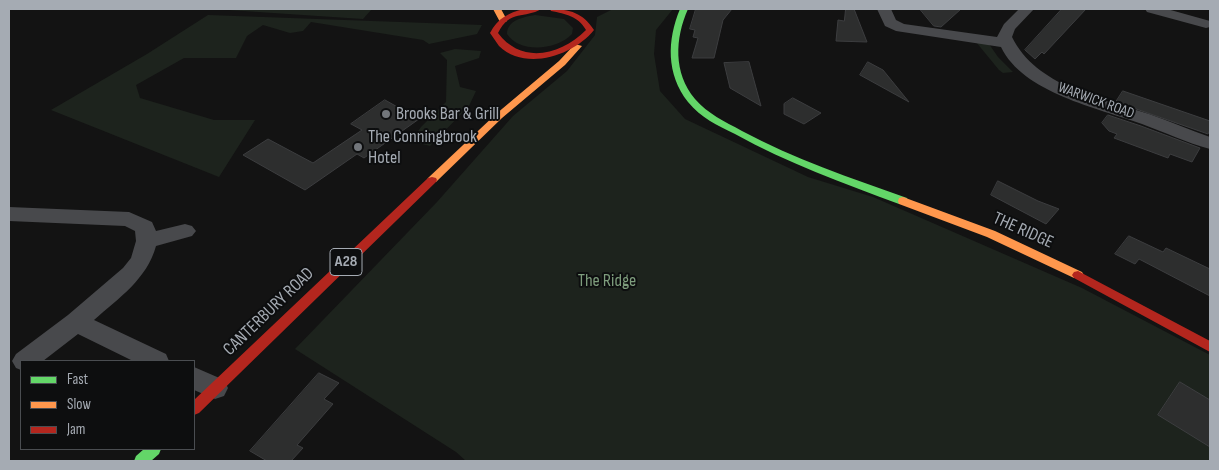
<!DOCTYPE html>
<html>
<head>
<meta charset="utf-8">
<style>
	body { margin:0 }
	#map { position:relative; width:1219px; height:470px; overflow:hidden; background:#131313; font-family:"Sofia Sans Condensed",sans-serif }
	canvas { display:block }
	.frame { position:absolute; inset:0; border:10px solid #a5abb3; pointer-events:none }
	.legend { position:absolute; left:20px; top:360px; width:175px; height:90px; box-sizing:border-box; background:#0d0e0f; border:1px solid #4a4d51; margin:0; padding:6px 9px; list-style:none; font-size:15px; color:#a5abb3 }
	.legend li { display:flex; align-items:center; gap:10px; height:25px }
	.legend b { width:25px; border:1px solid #4a4d51 }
</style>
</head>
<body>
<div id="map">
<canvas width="1219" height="470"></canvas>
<div class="frame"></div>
<ul class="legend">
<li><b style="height:6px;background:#63d668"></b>Fast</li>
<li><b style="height:6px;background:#ff974d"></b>Slow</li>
<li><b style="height:6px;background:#b3261e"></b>Jam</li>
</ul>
</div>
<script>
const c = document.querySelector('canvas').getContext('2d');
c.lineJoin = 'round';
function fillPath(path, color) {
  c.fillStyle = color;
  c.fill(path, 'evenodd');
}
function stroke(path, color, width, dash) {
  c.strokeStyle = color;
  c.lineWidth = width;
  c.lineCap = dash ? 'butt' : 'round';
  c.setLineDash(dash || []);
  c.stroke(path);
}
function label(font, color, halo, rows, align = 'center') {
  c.font = font + ' "Sofia Sans Condensed",sans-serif';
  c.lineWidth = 4;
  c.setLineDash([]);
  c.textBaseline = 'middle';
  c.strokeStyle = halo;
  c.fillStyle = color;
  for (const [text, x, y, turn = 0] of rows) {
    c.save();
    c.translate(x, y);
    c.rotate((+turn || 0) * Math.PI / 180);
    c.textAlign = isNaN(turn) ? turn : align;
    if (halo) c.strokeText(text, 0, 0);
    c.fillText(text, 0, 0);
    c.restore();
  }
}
fillPath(new Path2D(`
	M213 9H372L363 19Z
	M613 9H673L656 30 654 54 660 91 685 119 808 177 873 197 1082 288 1210 355V461H466L456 452 295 349 437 202 513 116 567 71 595 35 597 17Z
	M208 15 482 25 477 34 429 44 423 40 311 22 303 31 290 33 263 25 247 36 236 58H184L136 85 140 98 214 120H255L219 177 51 110 147 54Z
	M535 15 564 19 573 28 572 34C557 50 520 54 507 34 507 20 524 17 535 15Z
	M976 42 989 44 998 57 1013 72 1003 73 999 70Z
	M455 49 481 51 479 58 455 66 460 87 476 91 469 106 430 146 411 141 421 127 446 102 447 60 440 53Z`), '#1d231d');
const building = new Path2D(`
	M696 9H732L723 20 714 58H692L698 38 693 37 695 30 690 29Z
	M846 9H854L867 42 836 41 838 20 844 21Z
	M920 9H961L941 27 934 26Z
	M1062 9H1086L1044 54 1042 52 1035 59 1025 50Z
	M749 62 761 106 730 88 724 63Z
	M868 62 883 70 909 102 860 75Z
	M1123 91 1210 121V130L1208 134 1116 102Z
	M793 98 821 113 804 124 784 114V104Z
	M385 100 419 119 364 158 357 154 305 190 243 155 268 139 313 163 362 130 351 124Z
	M1108 115 1141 126 1200 148 1192 162 1170 154 1168 158 1114 138 1117 134 1109 131 1102 123Z
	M998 181 1038 201 1059 209 1046 224 991 195Z
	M1129 236 1163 252 1166 248 1210 269V296L1139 259 1135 264 1115 254Z
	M319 373 339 383 324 399 333 404 297 445 303 448 291 461H267L250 451Z
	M1180 382 1210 400V447L1158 415Z`);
fillPath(building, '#2d2e2e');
stroke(building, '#3c3d3f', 1);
fillPath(new Path2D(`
	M877 9H891L896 20 904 24 997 37 1004 24 1019 9H1034L1015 29 1012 37C1036 86 1100 98 1149 114 1169 121 1190 130 1210 137V149C1187 143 1164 132 1142 124 1098 108 1023 93 1001 47L896 31 885 26Z
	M1145 9H1167L1210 21V27L1206 28 1147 12Z
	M9 207 129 212 152 222 156 231 185 224 192 226 196 231 192 236 156 246C147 279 119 298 94 320L166 354 169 361H133L78 334 43 361H21V370L16 368 12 361 16 354 68 315 123 268 131 258 136 241 135 231 125 226 9 221Z
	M194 367 224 380 228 388 224 396 215 399 194 390Z`), '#48494c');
fillPath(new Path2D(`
	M680 9H688C675 38 673 73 695 99 708 114 724 121 742 131 794 159 851 178 907 198L908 201 907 204H899C843 183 787 163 735 134 717 125 701 118 688 102 666 74 667 40 680 9Z
	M144 449H161L159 454 151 461H134L136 456Z`), '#63d668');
fillPath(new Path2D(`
	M493 9H501L507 20 506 22H500Z
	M575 44 582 46 565 65 502 118 436 182H428L427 180 428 178 496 114 559 61Z
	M903 197 995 231 1082 272 1084 275 1082 278H1074L987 237 899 204 898 201 899 198Z`), '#ff974d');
fillPath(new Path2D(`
	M524 9H541C525 19 510 9 498 33 522 65 561 55 586 30 578 16 566 14 551 11L550 9C570 9 583 13 594 30 574 55 526 72 499 46 496 42 493 37 490 33 498 18 508 13 524 9Z
	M432 177 436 178 437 180 436 182 199 413 194 415V400L428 178Z
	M1078 271 1210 341V352L1074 278 1072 275 1074 272Z`), '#b3261e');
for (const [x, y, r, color] of [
	[386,114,5,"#72767b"],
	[358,147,5,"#72767b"]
]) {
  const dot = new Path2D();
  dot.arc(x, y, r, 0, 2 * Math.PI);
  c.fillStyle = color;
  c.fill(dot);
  stroke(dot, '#0d0e0f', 2);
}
label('15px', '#a5abb3', '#0d0e0f', [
	["WARWICK ROAD",1096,101,20]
]);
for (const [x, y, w] of [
	[346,262,32]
]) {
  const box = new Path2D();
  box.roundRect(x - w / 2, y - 13.5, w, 27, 4);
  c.fillStyle = '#0d0e0f';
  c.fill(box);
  stroke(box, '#a5abb3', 1);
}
label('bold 16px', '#a5abb3', null, [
	["A28",346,262]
]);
label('18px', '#a5abb3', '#0d0e0f', [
	["Brooks Bar & Grill",396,114],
	["The Conningbrook",368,137],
	["Hotel",368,158]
], 'left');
label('18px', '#a5abb3', '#0d0e0f', [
	["THE RIDGE",1023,231,24],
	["CANTERBURY ROAD",269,312,-44]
]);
label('18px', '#7e9d7d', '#0d0e0f', [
	["The Ridge",607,281]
]);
</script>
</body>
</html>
